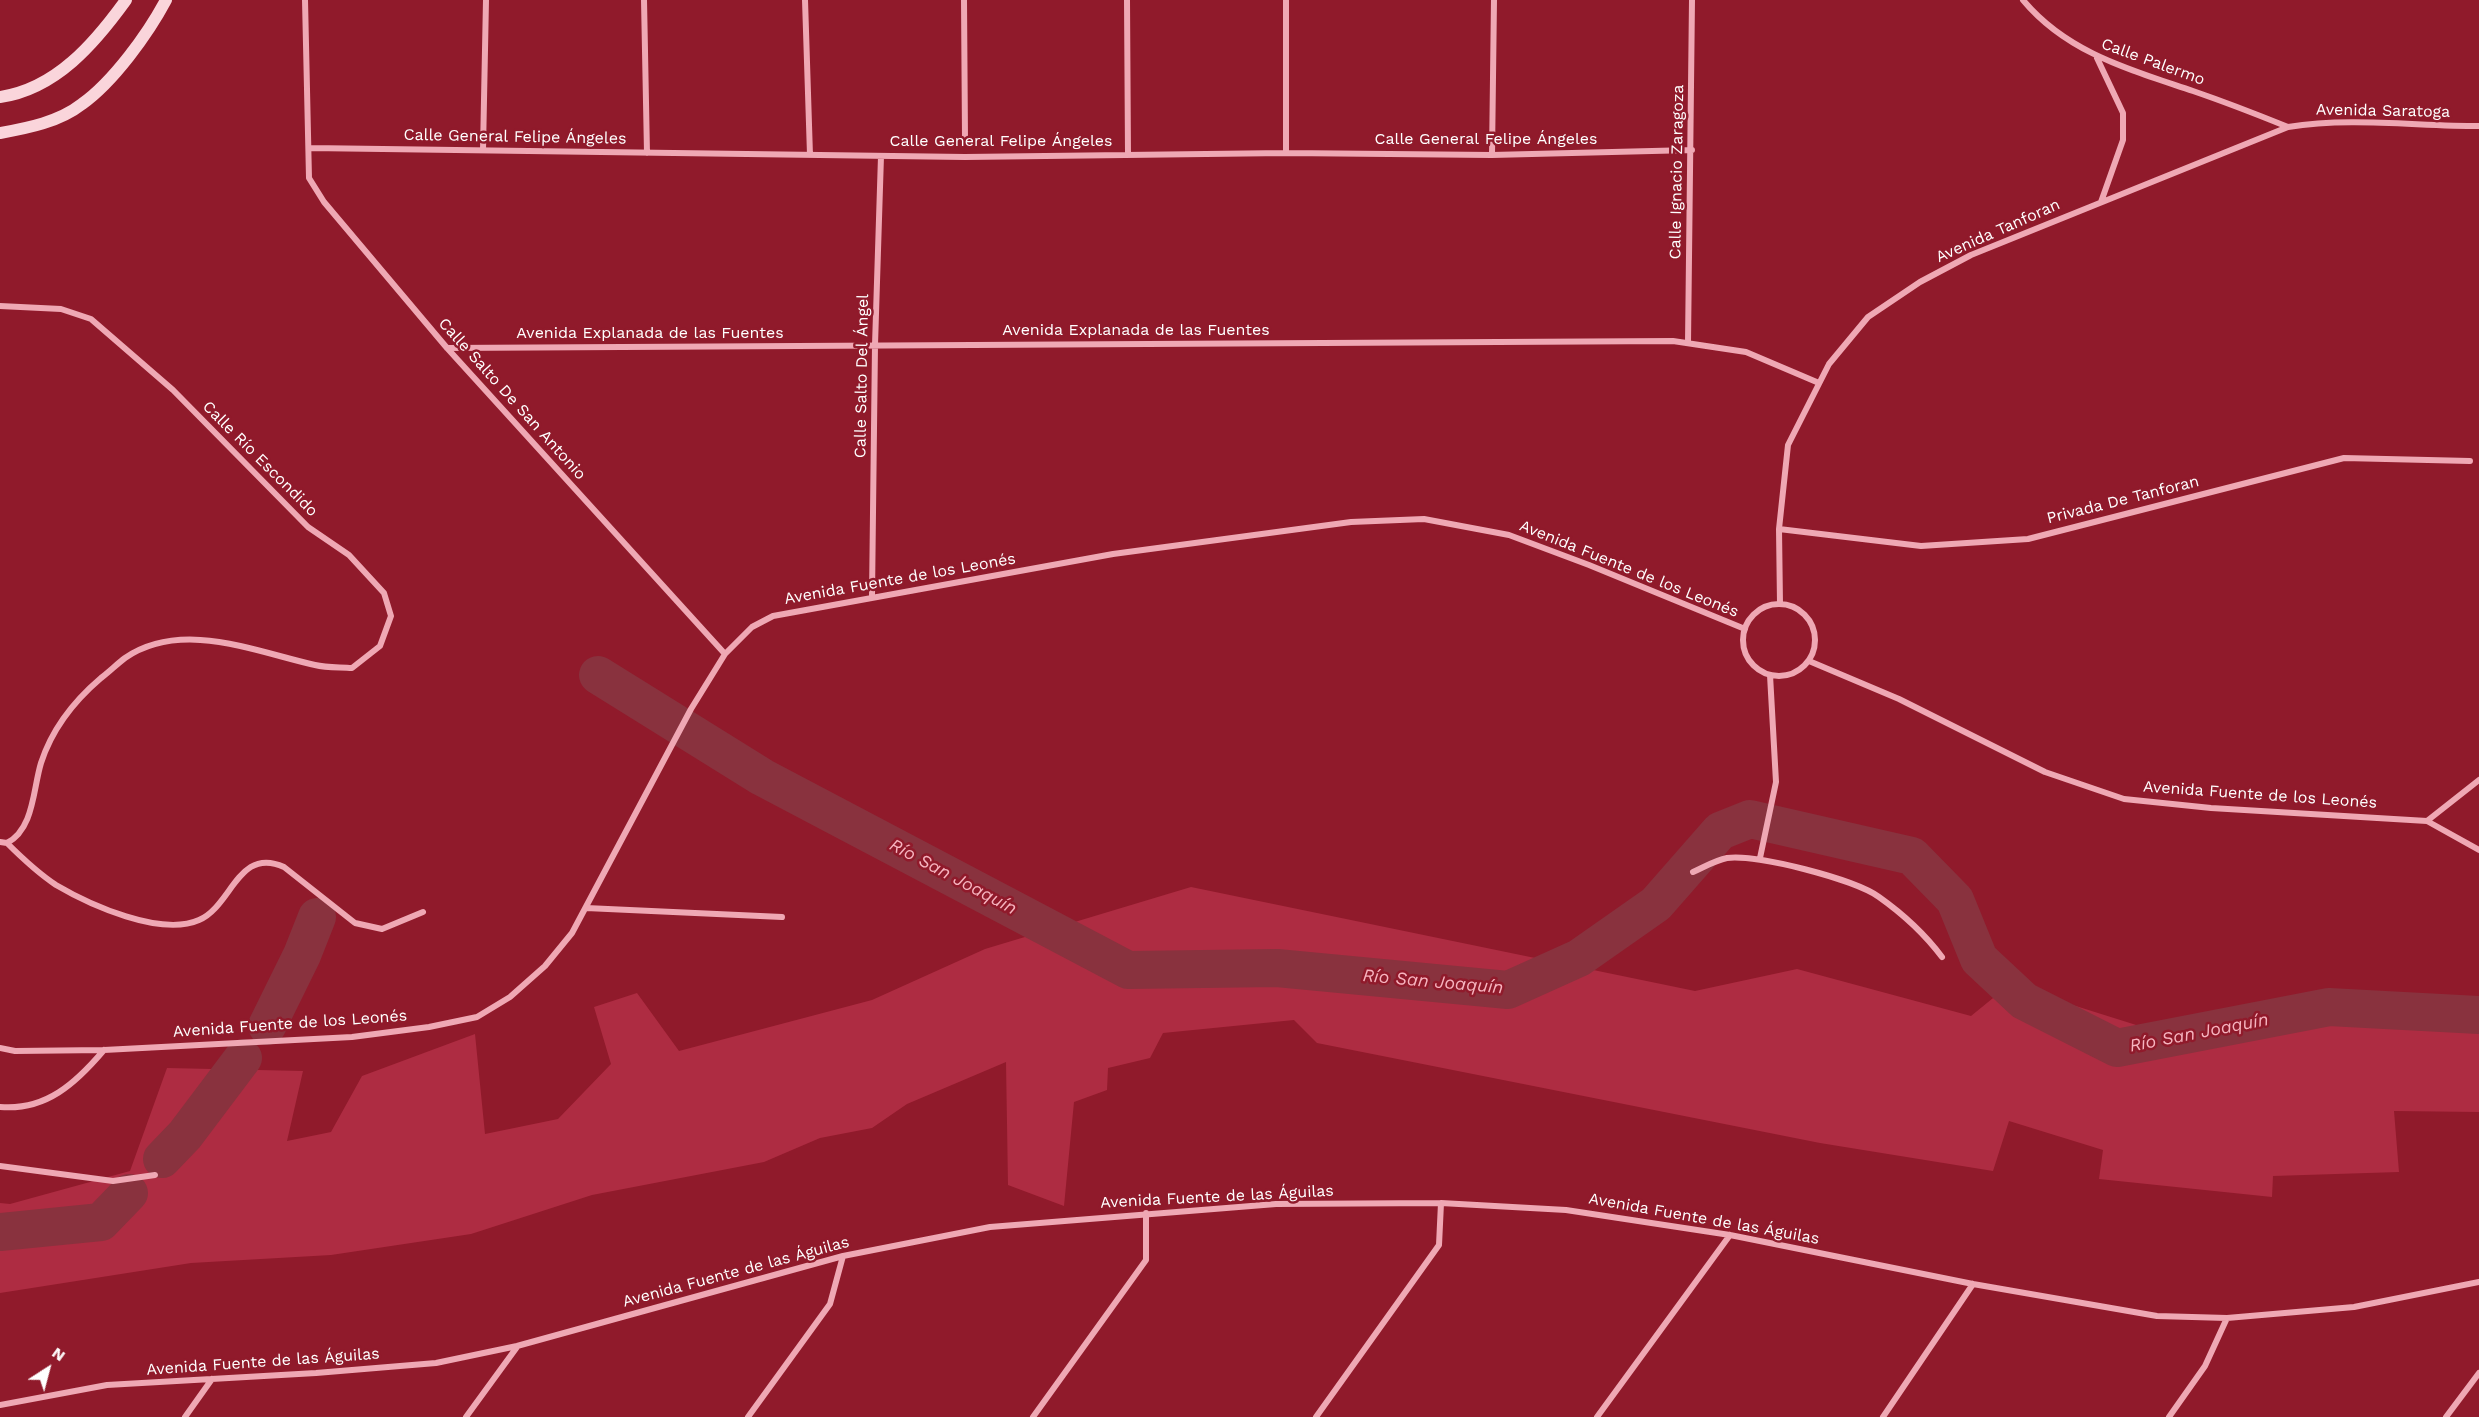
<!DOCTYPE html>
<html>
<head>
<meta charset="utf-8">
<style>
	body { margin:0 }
	#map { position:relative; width:2479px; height:1417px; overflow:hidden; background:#901a2b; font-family:"Work Sans",sans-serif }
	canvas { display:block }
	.north { position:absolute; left:18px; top:1339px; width:60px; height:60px; -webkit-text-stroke:4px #901a2b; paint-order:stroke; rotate:36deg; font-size:16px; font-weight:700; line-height:24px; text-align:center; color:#fff }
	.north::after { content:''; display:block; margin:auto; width:21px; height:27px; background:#fff; clip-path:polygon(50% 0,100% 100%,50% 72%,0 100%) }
</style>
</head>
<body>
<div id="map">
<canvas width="2479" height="1417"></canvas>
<div class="north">N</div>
</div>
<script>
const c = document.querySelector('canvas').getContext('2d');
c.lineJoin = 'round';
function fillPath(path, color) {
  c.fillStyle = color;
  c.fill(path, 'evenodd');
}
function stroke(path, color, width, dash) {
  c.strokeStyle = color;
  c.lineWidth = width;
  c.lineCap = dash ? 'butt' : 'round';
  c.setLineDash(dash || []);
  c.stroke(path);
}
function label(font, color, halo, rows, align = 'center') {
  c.font = font + ' "Work Sans",sans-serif';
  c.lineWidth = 5;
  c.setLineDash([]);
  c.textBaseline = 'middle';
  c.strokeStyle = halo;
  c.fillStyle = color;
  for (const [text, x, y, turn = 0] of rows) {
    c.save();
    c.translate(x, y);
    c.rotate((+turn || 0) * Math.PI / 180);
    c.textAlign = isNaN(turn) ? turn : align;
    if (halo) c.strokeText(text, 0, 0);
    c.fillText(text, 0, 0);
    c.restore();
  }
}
fillPath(new Path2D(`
	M1191 887 1695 991 1797 969 1971 1016 2009 985 2168 1035 2331 1002 2479 1014V1112L2394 1111 2399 1172 2273 1176 2272 1197 2099 1179 2103 1150 2009 1121 1993 1171 1820 1143 1317 1043 1294 1020 1163 1033 1150 1058 1108 1068 1107 1090 1074 1102 1064 1206 1008 1185 1006 1062 907 1104 872 1128 820 1138 764 1162 592 1195 471 1234 331 1255 191 1263 0 1293V1203L10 1204 130 1171 167 1068 303 1071 287 1141 331 1132 362 1076 475 1034 485 1134 558 1119 611 1064 594 1007 637 993 679 1051 872 1000 985 949Z`), '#ae2c42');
stroke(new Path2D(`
	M598 675 762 777 1128 970 1277 968 1508 990 1579 958 1656 904 1720 831 1750 819 1912 856 1955 900 1979 959 2024 1001 2117 1048 2329 1007 2479 1015
	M267 1026 302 955 317 917
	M162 1159 185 1135 243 1058
	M0 1232 101 1222 129 1193`), '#89323e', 38);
stroke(new Path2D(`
	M305 0 309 178 324 202 447 348 725 654
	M644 0 647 153
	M805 0 810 155
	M964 0 965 138
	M1127 0 1128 154
	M1286 0V153
	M2023 0C2067 53 2131 70 2193 91 2225 102 2256 114 2288 127
	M2097 58 2123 113V140L2101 202
	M310 148 965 157 1286 153 1492 155 1692 150
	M483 150 486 0
	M1492 155 1494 0
	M0 306 61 309 91 319 173 390 308 527 349 555 384 593 391 616 380 646 352 668C340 667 327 668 315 665 256 652 182 619 125 658 117 664 109 672 101 678 74 701 52 729 41 763 33 789 34 829 7 843L0 842
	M1688 343 1692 0
	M447 348 1673 341 1746 352 1819 383
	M1779 529 1921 546 2028 539 2344 458 2470 461
	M872 596 875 345 881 156
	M1780 604 1779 529 1788 445 1829 364 1868 317 1920 282 1971 255 2288 127C2350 117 2415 126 2479 126
	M1743 640a36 36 0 1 1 72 0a36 36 0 1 1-72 0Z
	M1809 661 1899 699 2045 772 2124 799 2211 808 2427 821 2479 850
	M2427 821 2479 780
	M7 843C22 858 38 873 56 885 90 905 161 937 199 920 232 906 238 846 284 867L355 923 382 929 423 912
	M1760 858 1776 782 1770 675
	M1693 872C1704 867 1716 860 1727 858 1757 854 1854 879 1879 897 1903 914 1924 933 1942 957
	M586 908 782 917
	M0 1048 15 1051 104 1050 352 1037 429 1027 477 1017 510 997 545 966 572 933 691 709 725 654 752 627 773 616 1113 554 1351 522 1424 519 1509 535 1589 565 1745 629
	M0 1107C46 1111 76 1083 104 1050
	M0 1166 113 1181 155 1175
	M0 1405 107 1385 316 1373 436 1363 517 1346 843 1256 990 1227 1276 1204 1441 1203 1566 1210 1730 1235 1973 1284 2157 1316 2227 1318 2354 1307 2479 1282
	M185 1417 212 1379
	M466 1417 517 1347
	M748 1417 830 1304 843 1256
	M1033 1417 1146 1260V1213
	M1316 1417 1439 1245 1441 1203
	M1597 1417 1730 1235
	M1883 1417 1973 1284
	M2169 1417 2205 1366 2227 1318
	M2446 1417 2479 1373`), '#efa8b4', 6);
stroke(new Path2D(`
	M0 97C56 89 95 43 126 0
	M0 133C28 128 59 122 82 104 113 82 148 34 166 0`), '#fad5db', 12);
label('16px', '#fff', '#901a2b', [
	["Calle Palermo",2153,62,20],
	["Avenida Saratoga",2383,111,1],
	["Calle General Felipe Ángeles",515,137,1],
	["Calle General Felipe Ángeles",1486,139],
	["Calle General Felipe Ángeles",1001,141],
	["Calle Ignacio Zaragoza",1677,172,-89],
	["Avenida Tanforan",1998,231,-24],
	["Avenida Explanada de las Fuentes",1136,330],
	["Avenida Explanada de las Fuentes",650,333],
	["Calle Salto Del Ángel",862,376,-89],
	["Calle Salto De San Antonio",512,399,48],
	["Calle Río Escondido",260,459,45],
	["Privada De Tanforan",2123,500,-14],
	["Avenida Fuente de los Leonés",1629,569,22],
	["Avenida Fuente de los Leonés",900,579,-10],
	["Avenida Fuente de los Leonés",2260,795,4],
	["Avenida Fuente de los Leonés",290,1024,-4],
	["Avenida Fuente de las Águilas",1217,1197,-3],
	["Avenida Fuente de las Águilas",1704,1219,10],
	["Avenida Fuente de las Águilas",736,1272,-15],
	["Avenida Fuente de las Águilas",263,1362,-4]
]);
label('italic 18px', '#f6b4bf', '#901a2b', [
	["Río San Joaquín",953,877,28],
	["Río San Joaquín",1433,982,5],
	["Río San Joaquín",2199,1033,-11]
]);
</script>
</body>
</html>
